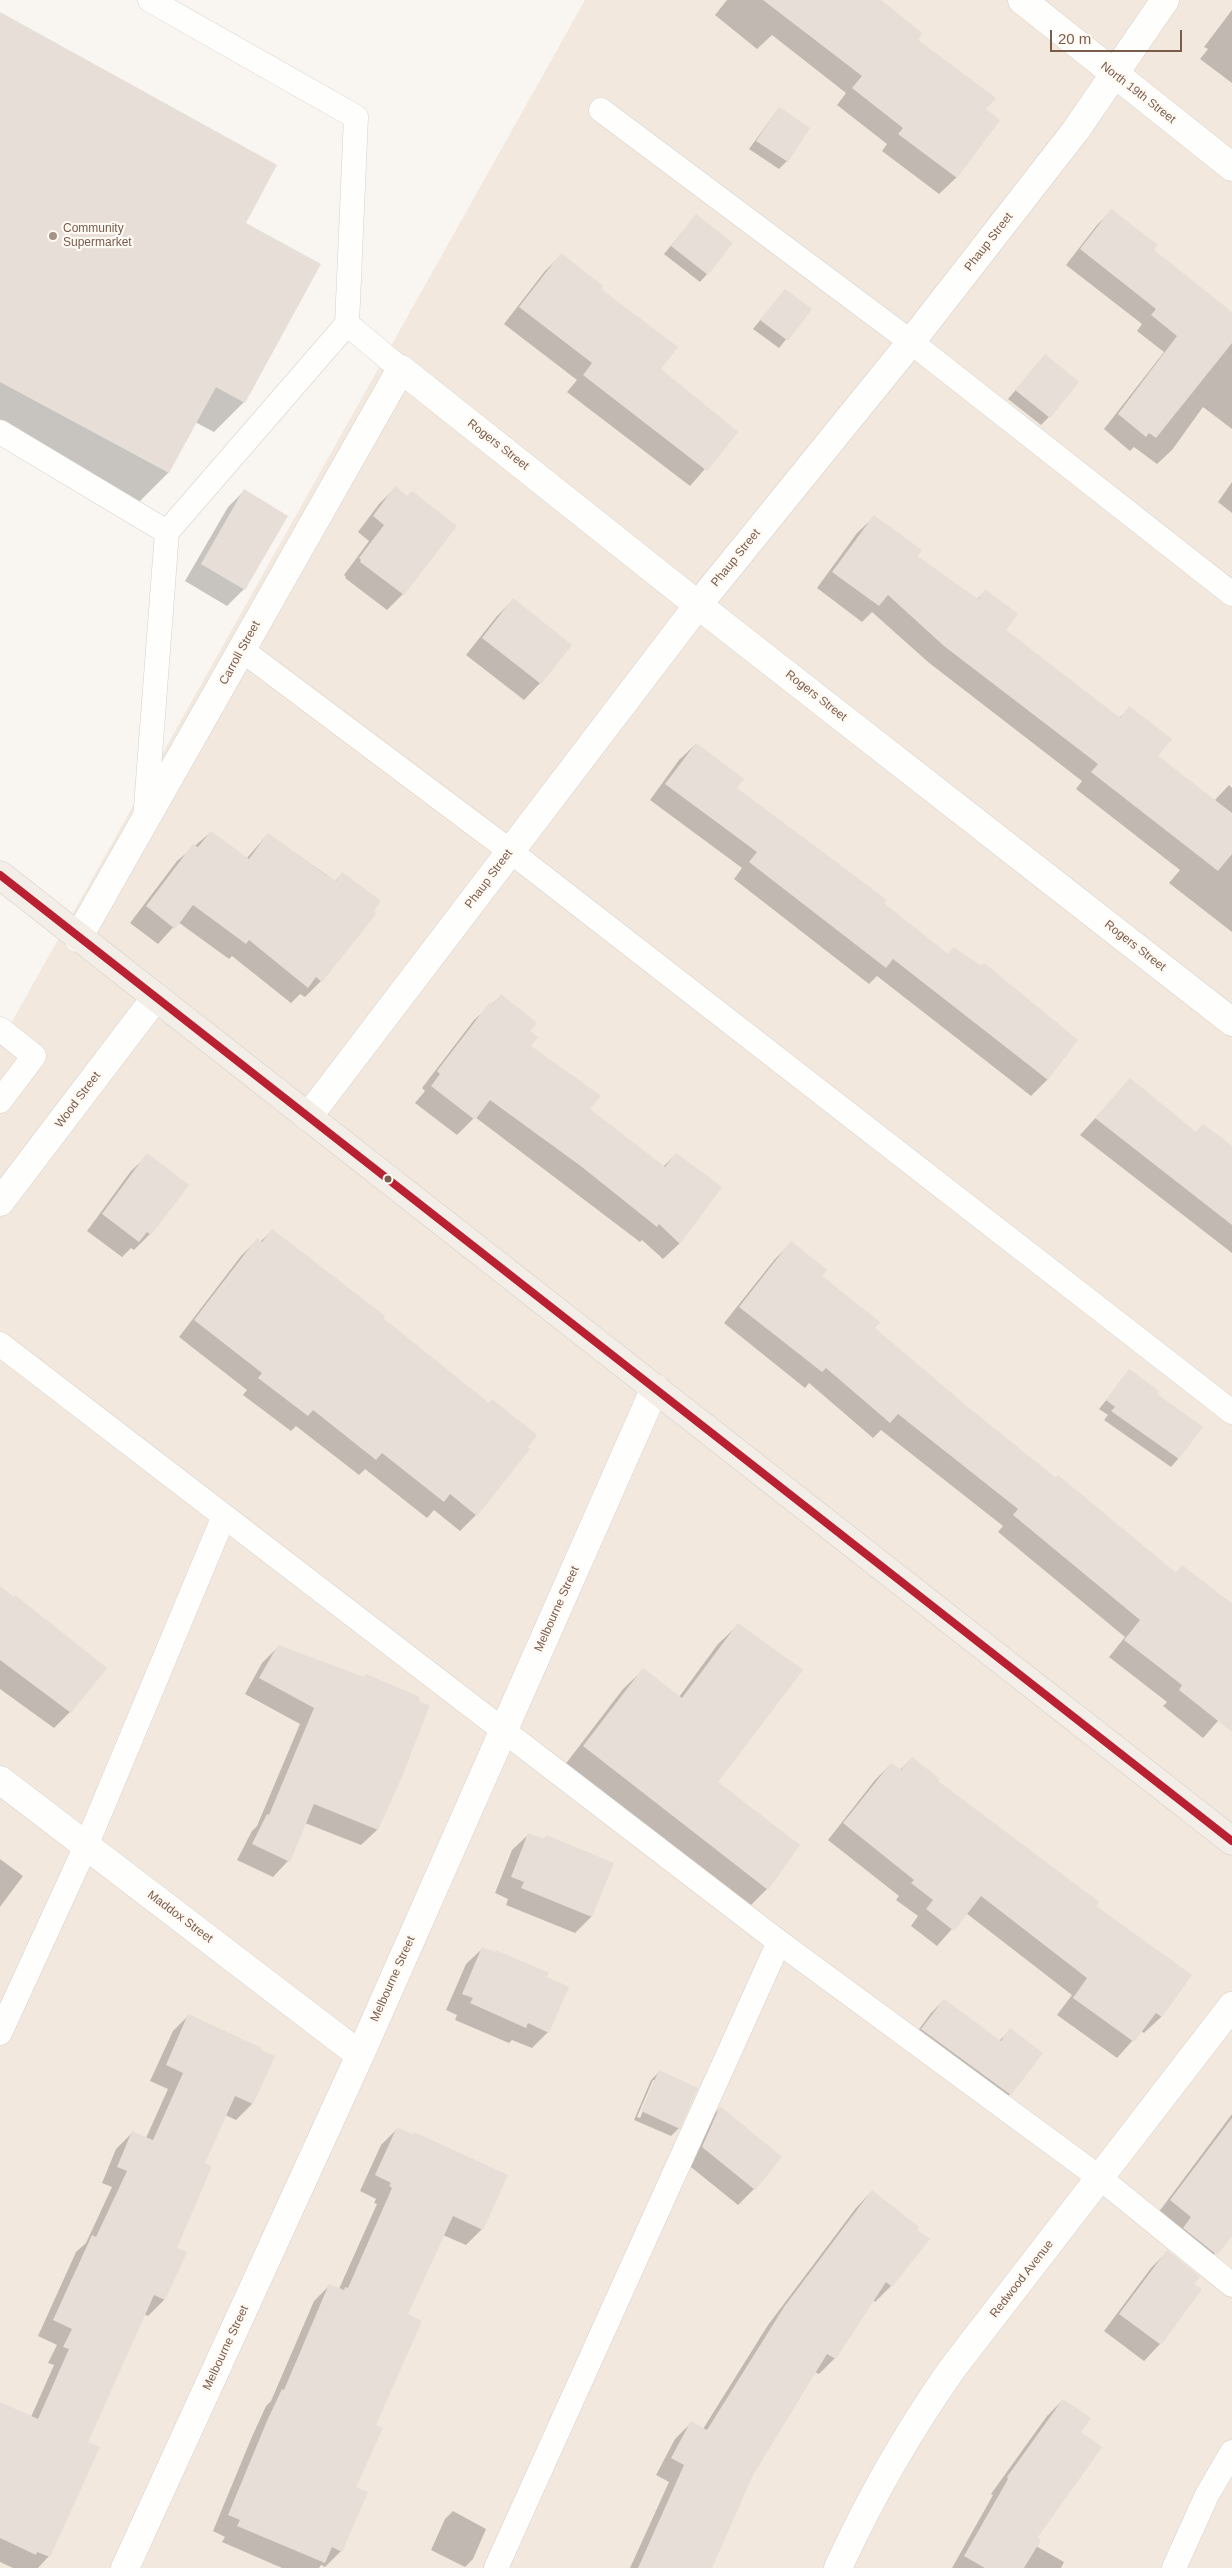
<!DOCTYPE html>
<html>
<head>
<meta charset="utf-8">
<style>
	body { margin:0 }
	#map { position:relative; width:1232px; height:2568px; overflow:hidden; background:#f9f5f0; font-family:Arial,sans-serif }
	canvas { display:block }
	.scale { position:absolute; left:1050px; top:30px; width:132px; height:22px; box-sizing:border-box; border:2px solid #7a5c4d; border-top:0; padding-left:6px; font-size:15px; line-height:18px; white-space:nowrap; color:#7a5c4d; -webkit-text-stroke:4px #fffaf3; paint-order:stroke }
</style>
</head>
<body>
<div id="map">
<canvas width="1232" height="2568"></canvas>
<div class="scale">20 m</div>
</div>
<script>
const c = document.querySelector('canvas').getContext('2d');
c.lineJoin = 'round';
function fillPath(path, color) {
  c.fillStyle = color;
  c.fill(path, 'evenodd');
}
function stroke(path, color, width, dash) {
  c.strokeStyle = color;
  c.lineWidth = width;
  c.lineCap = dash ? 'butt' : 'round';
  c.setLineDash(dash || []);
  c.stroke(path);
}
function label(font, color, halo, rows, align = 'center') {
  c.font = font + ' Arial,sans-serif';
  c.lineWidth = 4.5;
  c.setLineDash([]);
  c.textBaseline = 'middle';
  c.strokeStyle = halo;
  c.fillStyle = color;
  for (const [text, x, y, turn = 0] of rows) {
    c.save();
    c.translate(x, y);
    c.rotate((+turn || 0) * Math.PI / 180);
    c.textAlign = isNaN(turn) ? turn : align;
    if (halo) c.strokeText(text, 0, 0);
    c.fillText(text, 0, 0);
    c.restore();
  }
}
fillPath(new Path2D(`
	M585 0H1232V2568H0V1043Z`), '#f2e8de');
fillPath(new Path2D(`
	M727 0H830L999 120 956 178 939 194 882 151 887 144 837 105 846 93 772 35 757 49 715 15Z
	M1232 10V83L1200 59 1208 49 1204 47Z
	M0 14 245 223 244 402 214 432 195 422 168 473 138 503 0 428Z
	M779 108 787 161 779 169 749 149Z
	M1112 210 1152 250 1232 314V429L1203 407 1172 450 1157 464 1134 447 1130 451 1104 429 1164 352 1137 331 1142 324 1066 265 1097 225Z
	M689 224 707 274 700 282 664 254Z
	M561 255 599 289 660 369 737 432 690 486 567 392 577 380 504 324 545 271Z
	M785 290 810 310 779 348 753 329Z
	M1045 356 1049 417 1041 425 1008 399Z
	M1232 482V513L1218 502Z
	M395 488 403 594 387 610 345 578 346 577 344 575 369 541 358 532 379 504Z
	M244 491 286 516 244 589 227 606 185 581 228 507Z
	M874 517 915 557 976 600 985 591 1004 630 1119 718 1130 708 1157 756 1214 801 1229 785 1232 788V932L1169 883 1180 870 1076 789 1082 781 928 662 872 612 862 622 817 588 857 533Z
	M513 600 570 645 540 683 524 700 466 655 497 616Z
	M696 744 735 788 948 955 981 968 1077 1040 1047 1080 1031 1096 877 976 869 984 734 879 742 868 650 800 679 760Z
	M211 832 246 859 268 834 335 881 342 874 321 981 305 997 300 994 291 1003 232 956 229 959 178 922 158 944 130 923 177 861Z
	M501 996 529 1031 530 1046 589 1110 663 1167 676 1154 680 1243 663 1259 642 1240 640 1242 475 1117 457 1135 415 1103 425 1091 422 1088 474 1020Z
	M1130 1080 1196 1133 1232 1152V1253L1080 1135Z
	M148 1155 150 1234 134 1250 131 1248 122 1257 87 1231 131 1171Z
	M272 1231 381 1318 526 1447 476 1515 460 1531 434 1510 427 1518 365 1469 359 1475 296 1426 291 1431 243 1395 247 1390 179 1337 241 1256 257 1240 260 1242Z
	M791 1243 820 1276 873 1328 968 1409 1176 1574 1183 1567 1232 1604V1705L1203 1738 1163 1706 1167 1702 1109 1657 1125 1637 998 1532 1003 1526 881 1430 873 1438 809 1383 805 1388 724 1323 775 1259Z
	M1130 1371 1155 1394 1178 1459 1171 1467 1104 1420 1108 1415 1099 1409Z
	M0 1588 70 1712 54 1728 0 1689Z
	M738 1625 716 1782 798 1846 767 1889 747 1909 564 1766 623 1689 643 1670 679 1697 718 1644Z
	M278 1647 428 1706 377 1830 361 1845 305 1823 288 1861 273 1877 237 1860 252 1831 257 1826 300 1724 245 1694 262 1663Z
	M912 1758 936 1782 1094 1906 1190 1975 1161 2017 1144 2033 1141 2031 1117 2058 1057 2015 1072 1995 966 1913 937 1946 911 1926 918 1916 896 1900 899 1896 828 1840 875 1780 891 1764 900 1770Z
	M529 1834 613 1864 591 1917 575 1933 506 1905 508 1899 495 1893 512 1850Z
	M0 1859 23 1876 0 1907Z
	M483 1948 546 1978 548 2032 532 2048 512 2040 509 2043 455 2020 457 2015 446 2010 466 1964Z
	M944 2000 999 2041 1011 2030 1041 2053 1010 2094 997 2107 909 2043 931 2013Z
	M189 2015 252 2104 236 2120 225 2115 203 2164 175 2248 185 2253 164 2300 148 2316 144 2314 87 2442 49 2556 38 2568H13L0 2562V2407L31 2417 54 2365 48 2363 57 2345 38 2336 76 2252 86 2243 112 2187 102 2183 116 2149 132 2133 146 2138 168 2089 150 2081 173 2031Z
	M659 2072 679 2128 671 2136 634 2120 651 2080ZM653 2080H656L640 2118 637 2117Z
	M720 2108 754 2189 738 2205 686 2163 704 2124Z
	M1232 2114V2234L1200 2270 1155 2217Z
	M397 2129 482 2229 466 2245 443 2235 406 2315 354 2488 341 2551 325 2567 321 2565 319 2568H282L222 2542 225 2537 213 2531 251 2439 266 2406 271 2401 314 2301 330 2285 339 2289 377 2204 374 2203 376 2199 360 2191 381 2145Z
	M872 2191 891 2286 875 2302 873 2300 835 2358 819 2374 815 2372 752 2474 710 2568H630L669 2482 656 2475 675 2439 691 2423 703 2429 768 2325 856 2208Z
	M1167 2252 1193 2284 1200 2290 1160 2344 1144 2361 1104 2331 1151 2268Z
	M1063 2400 1079 2432 1035 2539 1036 2546 1064 2562 1061 2568H952L993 2495 991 2494 1047 2416Z
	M453 2511 486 2529 473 2559 465 2567 431 2550 445 2519Z`), '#0003');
fillPath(new Path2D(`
	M763 0H881L922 33 918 40 996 98 986 109 1000 120 957 178 898 134 903 128 852 88 862 76Z
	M0 12 277 165 246 223 321 264 245 403 216 387 169 473 0 382Z
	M779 107 810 128 788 162 756 141Z
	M1111 209 1158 245 1154 250 1232 312V343L1156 438 1149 433 1146 437 1118 414 1177 336 1151 315 1156 309 1080 249Z
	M696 214 733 243 708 275 671 246Z
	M561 253 603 286 601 289 678 347 661 369 738 432 707 471 583 375 592 363 519 307Z
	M785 289 812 309 788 341 760 320Z
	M1045 354 1079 382 1050 418 1015 390Z
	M395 486 407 496 412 491 457 526 404 595 360 562 361 560 359 558 384 525 373 516Z
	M244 489 288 516 245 590 201 564Z
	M874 515 922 550 917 556 978 599 985 589 1018 614 1006 630 1120 718 1129 706 1172 739 1158 756 1232 813V854L1218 871 1091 772 1098 764 944 646 888 595 879 606 832 572Z
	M513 598 572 645 541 684 482 638Z
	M696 743 744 779 737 788 887 900 884 903 948 954 954 947 981 966 984 963 1078 1040 1048 1080 893 959 886 968 749 862 757 852 665 784Z
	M211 831 249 859 268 833 326 875 336 881 342 872 381 901 374 911 376 914 322 982 316 977 308 988 249 940 246 944 193 905 175 929 146 906 193 844 198 847Z
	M501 994 537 1023 530 1031 538 1037 531 1046 601 1096 590 1109 665 1167 676 1153 722 1187 680 1244 659 1224 657 1227 582 1167 490 1100 475 1120 431 1086 440 1074 437 1071 490 1002 493 1004Z
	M1130 1078 1196 1132 1203 1124 1232 1146V1225L1095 1118Z
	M147 1153 189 1185 151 1235 147 1232 139 1242 102 1214Z
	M272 1229 385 1316 383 1318 489 1403 492 1399 537 1435 528 1447 530 1449 477 1516 450 1494 444 1502 382 1453 376 1460 313 1410 308 1416 258 1378 262 1373 194 1320 257 1238 262 1242Z
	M791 1241 827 1270 822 1276 880 1322 875 1328 969 1408 1056 1478 1058 1475 1176 1573 1182 1565 1232 1604V1732L1179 1690 1182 1685 1124 1640 1140 1620 1013 1515 1018 1509 898 1414 890 1423 826 1368 822 1372 739 1307Z
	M1129 1369 1159 1391 1157 1394 1203 1427 1179 1459 1111 1411 1115 1407 1106 1400Z
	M0 1586 14 1597 15 1595 107 1668 71 1713 0 1660Z
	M738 1623 803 1670 718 1782 800 1845 768 1890 583 1746 643 1668 682 1698Z
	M278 1645 364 1677 366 1674 420 1697 419 1702 430 1705 401 1779 378 1830 314 1804 290 1862 252 1844 267 1814 269 1815 314 1708 259 1678Z
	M912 1757 940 1779 938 1781 1099 1902 1096 1906 1192 1975 1162 2017 1156 2013 1134 2042 1073 1998 1087 1978 981 1896 954 1931 926 1909 933 1900 911 1883 914 1880 843 1823 891 1763 901 1770Z
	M528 1833 544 1839 546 1835 614 1863 592 1917 521 1888 524 1882 511 1877Z
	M482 1947 495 1952 496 1950 549 1973 547 1977 569 1987 549 2033 528 2023 526 2028 470 2003 473 1998 462 1994Z
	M944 1999 1001 2041 1010 2028 1043 2053 1011 2095 921 2029Z
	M188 2014 262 2048 261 2050 275 2056 253 2104 235 2096 205 2163 212 2166 177 2248 187 2252 165 2300 154 2295 88 2442 100 2447 50 2557 37 2552 36 2555 0 2538V2402L38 2419 69 2349 63 2347 72 2329 53 2320 92 2235 96 2237 127 2171 117 2167 132 2131 153 2140 183 2073 166 2065Z
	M659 2070 698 2088 680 2129 641 2111Z
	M720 2106 782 2157 755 2190 702 2147Z
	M1232 2118V2236L1217 2255 1183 2228 1191 2217 1170 2200Z
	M397 2127 413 2135 414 2132 508 2175 483 2230 453 2216 408 2314 422 2321 376 2425 383 2428 356 2487 368 2492 342 2552 332 2547 325 2563 237 2526 240 2520 228 2515 267 2421 282 2389 284 2390 329 2284 344 2290 345 2287 348 2288 392 2188 389 2186 391 2183 375 2175Z
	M872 2190 919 2227 917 2230 930 2239 892 2287 886 2282 836 2359 827 2354 753 2475 712 2568H638L684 2465 671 2458 691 2421 707 2430 784 2307Z
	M1167 2250 1200 2277 1194 2284 1202 2289 1161 2345 1119 2314Z
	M1063 2399 1091 2418 1081 2432 1102 2447 1037 2538 1041 2540 1024 2568H985L964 2556 1008 2479 1007 2477Z`), '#e6ded7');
const lane = new Path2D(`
	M150 0 356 117 347 324
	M601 110 911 342 1232 594
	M0 432 167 532 347 324 401 369
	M242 650 510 851 1232 1412
	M145 820 167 532
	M0 1029 34 1056 0 1101
	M0 1344 779 1942 1100 2178 1232 2285
	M0 2033 86 1846 224 1516
	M496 2568 779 1942
	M1174 2568 1207 2495 1232 2452`);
const street = new Path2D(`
	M1022 0 1232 167
	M78 938 401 369 698 605 1232 1022
	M308 1117 698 605 911 342 1076 130 1165 0
	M0 1202 156 997
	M0 1780 360 2055
	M125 2568 360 2055 655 1388
	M838 2568C870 2498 908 2432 952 2369L1232 2006`);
const primary = new Path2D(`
	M0 875 1232 1841`);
stroke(lane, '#d7d1cb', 25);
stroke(street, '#d7d1cb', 29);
stroke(primary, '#dad1cc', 29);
stroke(lane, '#fefefd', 24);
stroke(street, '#fefefd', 28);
stroke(primary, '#f3eee8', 28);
stroke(new Path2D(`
	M0 875 1232 1841`), '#b92031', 8);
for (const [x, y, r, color] of [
	[53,236,5,"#a69286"],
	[388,1179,4.5,"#7a5c4d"]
]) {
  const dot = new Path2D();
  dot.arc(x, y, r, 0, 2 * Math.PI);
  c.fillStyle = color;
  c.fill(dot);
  stroke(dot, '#fffaf3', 2);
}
label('12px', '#7a5c4d', '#fffaf3', [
	["North 19th Street",1138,93,38],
	["Phaup Street",989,242,-52],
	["Rogers Street",498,445,38],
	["Phaup Street",736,558,-51],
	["Carroll Street",240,653,-61],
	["Rogers Street",816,696,38],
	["Phaup Street",489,879,-53],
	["Rogers Street",1135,946,38],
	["Wood Street",78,1100,-53],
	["Melbourne Street",557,1609,-66],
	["Maddox Street",180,1917,37],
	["Melbourne Street",393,1979,-66],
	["Redwood Avenue",1022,2279,-52],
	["Melbourne Street",226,2348,-65]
]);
label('12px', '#7a5c4d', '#fffaf3', [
	["Community",63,229],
	["Supermarket",63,243]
], 'left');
</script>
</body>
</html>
